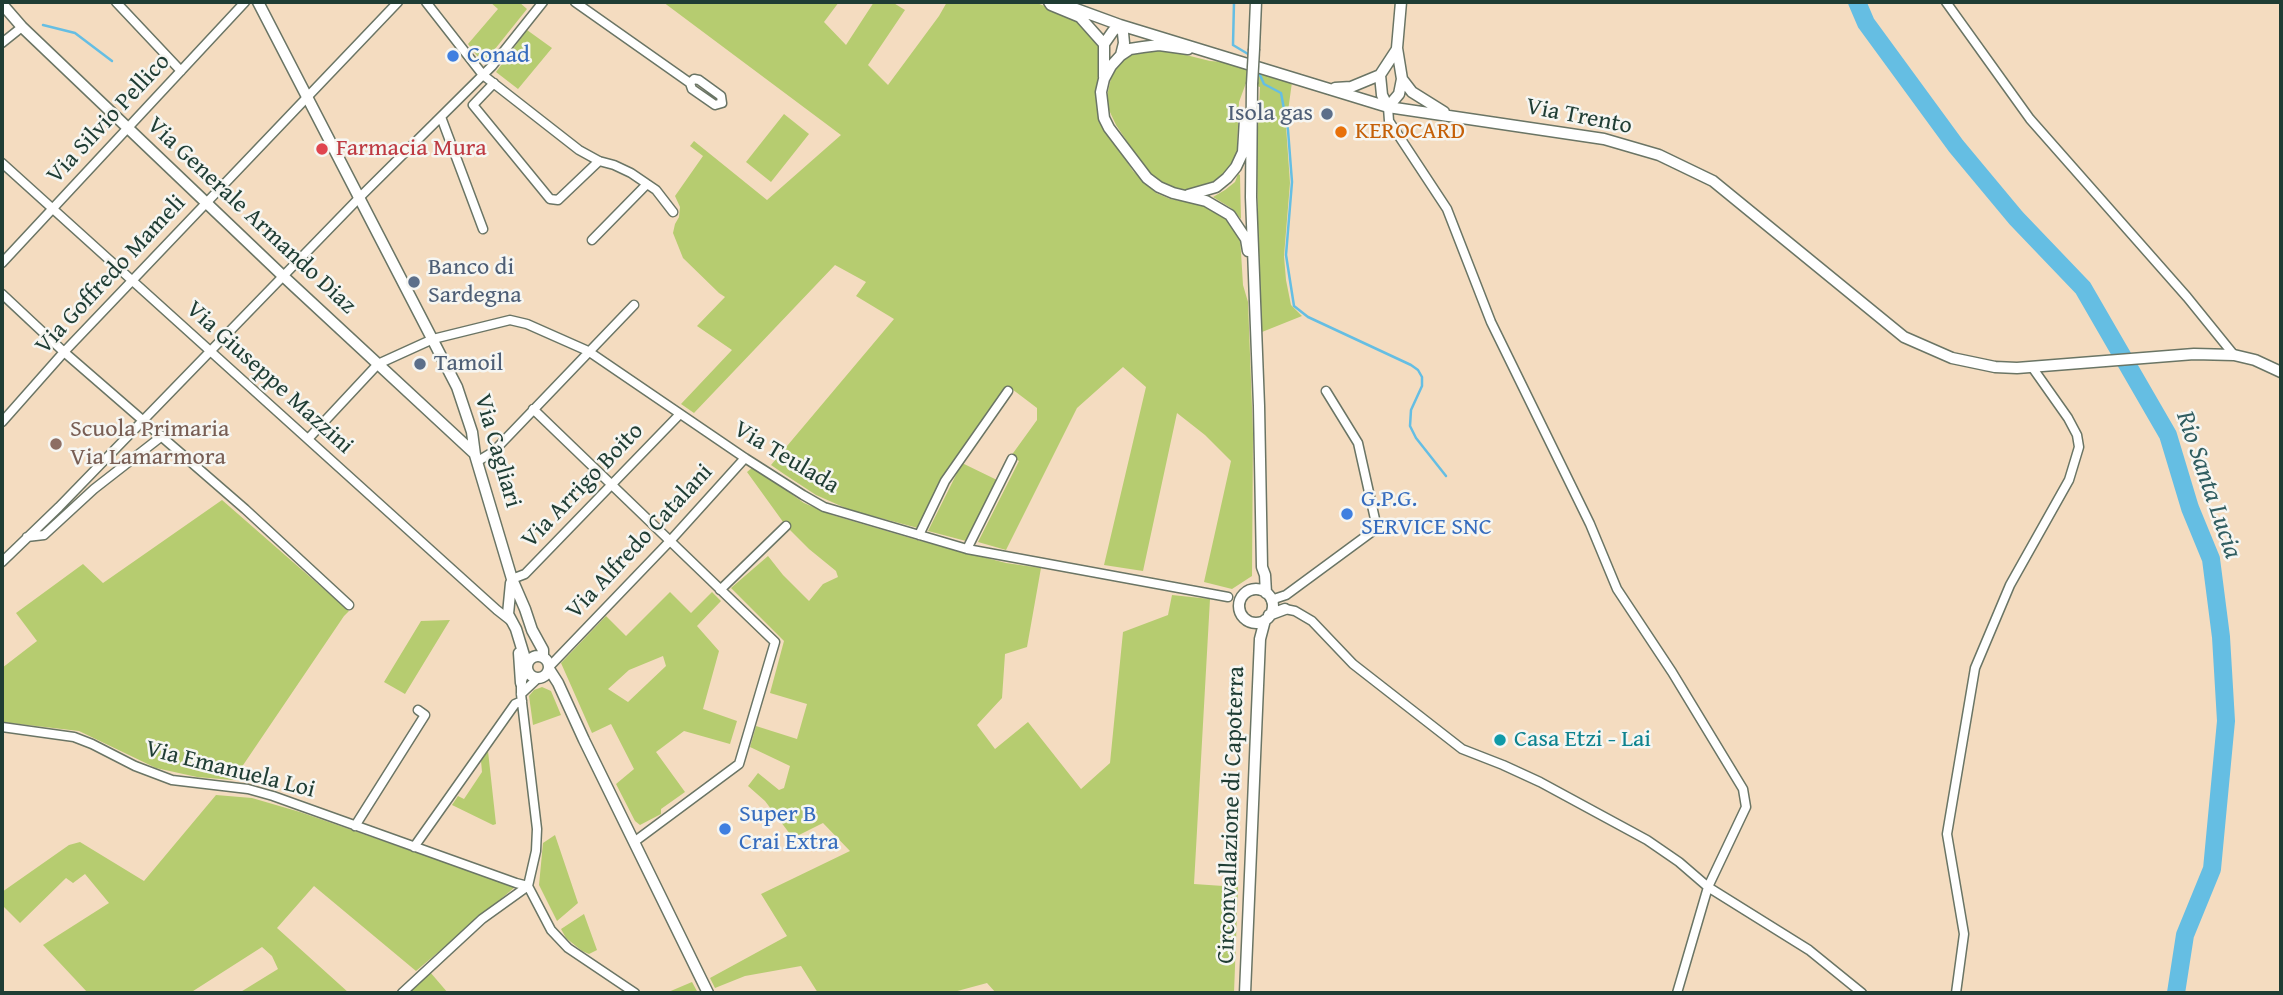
<!DOCTYPE html>
<html>
<head>
<meta charset="utf-8">
<style>
  body { margin:0 }
  #map { position:relative; width:2283px; height:995px; overflow:hidden; background:#f4dcc0; font-family:"Gentium Book Plus",serif }
  canvas { display:block }
  .frame { position:absolute; inset:0; border:4px solid #1f3d34; pointer-events:none }
</style>
</head>
<body>
<div id="map">
<canvas width="2283" height="995"></canvas>
<div class="frame"></div>
</div>
<script>
const c = document.querySelector('canvas').getContext('2d');
c.lineJoin = 'round';
function fill(path, color) { c.fillStyle = color; c.fill(path, 'evenodd'); }
const poly = rows => new Path2D(rows.map(r => 'M' + r).join(''));
function stroke(path, color, width, dash) { c.strokeStyle = color; c.lineWidth = width; c.lineCap = dash ? 'butt' : 'round'; c.setLineDash(dash || []); c.stroke(path); }
function write(font, color, halo, rows, align = 'center') {
  c.font = font + ' "Gentium Book Plus",serif'; c.lineWidth = 5; c.setLineDash([]); c.textBaseline = 'middle'; c.strokeStyle = halo; c.fillStyle = color; for (const [text, x, y, turn = 0] of rows) {
    c.save(); c.translate(x, y); c.rotate((+turn || 0) * Math.PI / 180); c.textAlign = isNaN(turn) ? turn : align; if (halo) c.strokeText(text, 0, 0); c.fillText(text, 0, 0); c.restore();
  }
}
const green = poly([
  [490,2,519,2,527,9,487,59,482,62,468,44,498,9],
  [663,2,839,2,824,22,846,45,874,2,892,2,905,10,868,65,888,85,939,16,947,2,1034,2,1071,16,1089,30,1097,41,1100,55,1096,98,1098,114,1104,127,1133,171,1156,193,1170,199,1203,205,1229,218,1240,236,1243,285,1248,302,1253,434,1252,576,1232,589,1204,582,1231,461,1205,435,1177,413,1143,571,1104,565,1146,387,1123,367,1077,408,1006,550,978,542,1019,461,1011,456,1037,420,1037,408,1008,386,947,471,918,528,850,510,816,495,784,474,771,465,894,319,856,296,866,282,835,265,694,413,681,404,732,350,697,326,725,297,719,293,683,258,673,233,675,224,679,217,680,207,675,196,703,156,690,146,694,141,767,200,841,135],
  [527,30,552,48,518,89,496,72],
  [1145,51,1170,51,1210,61,1224,62,1292,82,1286,126,1290,183,1284,256,1286,280,1291,305,1302,316,1262,332,1258,253,1257,148,1260,87,1246,83,1239,102,1237,150,1234,163,1226,176,1215,184,1203,188,1184,190,1172,187,1154,178,1145,168,1116,125,1109,110,1107,96,1113,69,1123,58,1133,52],
  [784,114,809,134,771,182,746,162],
  [1238,174,1240,175,1241,219,1231,208,1213,197,1225,190,1235,182],
  [962,463,997,480,966,541,928,531],
  [753,467,804,503,832,515,917,540,1006,563,1041,568,1027,647,1005,654,1002,698,977,725,995,749,1028,722,1081,789,1110,763,1123,632,1168,615,1172,595,1210,599,1194,884,1238,887,1234,993,996,993,987,983,950,993,818,993,801,966,745,976,715,988,710,978,787,936,761,894,850,851,823,823,793,838,765,801,748,786,758,773,779,790,784,788,790,766,750,747,756,726,797,739,807,704,770,693,784,641,731,588,768,556,783,575,809,601,823,584,838,577,836,571,809,549,786,526,747,472],
  [222,500,349,611,344,616,233,780,197,777,156,768,79,731,2,722,2,668,37,641,16,613,83,564,103,583],
  [670,592,691,613,712,592,721,601,697,626,719,651,703,709,737,721,730,744,684,731,656,752,685,792,661,809,661,814,640,825,635,821,616,784,634,769,611,724,592,733,561,663,606,616,626,636],
  [663,656,666,666,628,702,608,689,629,670],
  [450,620,405,694,384,682,421,621],
  [542,687,551,691,561,715,533,725,529,696,534,690],
  [488,751,496,824,493,825,452,805,458,796,464,799,482,772,481,761],
  [216,795,252,798,300,812,515,887,416,971,314,886,277,928,349,993,239,993,278,969,272,956,262,947,190,993,88,993,43,945,109,903,85,874,73,883,66,878,20,923,2,905,2,892,69,845,80,842,144,881],
  [555,835,578,903,557,921,539,885,543,843],
  [584,914,597,950,589,954,582,951,566,938,561,929],
  [430,972,448,993,408,993],
  [692,982,698,993,666,993]
]);
const stream = poly([
  [1234,2,1233,45,1248,54],
  [43,25,75,33,112,61],
  [1260,75,1264,84,1281,93,1288,130,1292,182,1286,255,1294,306,1308,317,1411,365,1418,370,1422,377,1422,386,1411,410,1410,426,1416,438,1446,476]
]);
const river = poly([
  [1857,2,1866,23,1956,146,2016,218,2083,288,2168,435,2190,508,2211,559,2221,637,2226,721,2212,869,2185,935,2176,993]
]);
const minor = poly([
  [116,2,181,71],
  [426,2,483,75,579,150,599,161,614,165,631,173,656,190,673,212],
  [575,2,690,83,692,89,715,105,722,103,721,96,699,80,694,79,690,83],
  [1946,2,2030,119,2187,297,2234,355],
  [2,43,22,27],
  [494,83,473,105,550,199,558,200,599,161],
  [1388,107,1389,121,1447,209,1491,322,1590,524,1617,589,1672,672,1743,789,1746,807,1708,887,1677,993],
  [441,117,483,229],
  [2,163,497,610,511,621],
  [592,240,647,184],
  [2,263,245,2],
  [2,294,64,352,245,509,349,605],
  [533,409,775,642,739,764,634,842],
  [2,422,64,352,398,2],
  [308,439,378,364,433,339,510,320,527,324,588,351,745,458,803,495,824,507,967,549,1228,597],
  [478,461,493,452,634,305],
  [919,535,945,481,1008,391],
  [27,537,44,535,94,489,162,436],
  [967,549,1012,459],
  [2,562,59,507,360,197,492,66,543,2],
  [512,579,525,574,680,414],
  [720,590,786,526],
  [1271,600,1286,595,1377,528,1358,443,1326,391],
  [1285,609,1295,611,1312,621,1353,664,1462,749,1503,765,1540,782,1647,840,1679,862,1708,887,1809,950,1862,993],
  [549,667,670,541,745,458],
  [527,668,521,683,521,694,537,829,536,851,528,886],
  [521,694,538,678],
  [2,727,74,737,92,744,135,766,172,780,248,789,273,796,516,883,528,886],
  [355,826,425,715,418,710],
  [414,847,515,704,522,701],
  [528,886,551,930,568,948,635,993],
  [402,993,482,919,528,886],
  [1956,993,1964,934,1947,834,1975,668,2010,585,2069,480,2079,447,2077,435,2068,418,2032,367]
]);
const tertiary = poly([
  [258,2,457,387,472,432,475,455,512,579,525,609,532,630,543,650,543,656],
  [1049,2,1051,5,1080,17,1104,44],
  [1057,2,1120,25,1388,107,1604,139,1659,155,1713,181,1904,337,1952,358,1995,367,2017,368,2194,354,2234,355,2255,360,2281,372],
  [2,4,22,27,283,276,475,454],
  [1120,25,1123,33,1124,43,1121,55],
  [1188,49,1159,45,1143,47,1130,49,1121,55,1111,66,1104,79,1101,92,1104,118,1109,128,1147,178,1159,187,1173,193,1206,201,1230,215,1246,239,1248,251],
  [1254,49,1256,2],
  [1380,75,1382,95,1388,107],
  [1104,77,1104,44,1113,31,1120,25],
  [1402,79,1412,92,1444,112],
  [1252,84,1251,197,1259,406,1262,567,1265,575,1266,593],
  [1335,88,1351,87,1380,75,1397,49],
  [1388,107,1399,94,1402,79,1397,48,1401,2],
  [1188,195,1216,187,1227,178,1236,167,1243,152,1245,119],
  [511,583,508,614,516,629,527,665],
  '1239 606a17 17 0 1 1 34 0a17 17 0 1 1-34 0Z',
  [1269,615,1285,609],
  [519,653,521,683],
  '527 667a11 11 0 1 1 22 0a11 11 0 1 1-22 0Z',
  [549,669,558,683,584,740,708,993],
  [1245,993,1260,639,1265,620]
]);
const tertiaryBridge = poly([
  [1252,84,1254,49]
]);
const markers = [
  [453,56,7,"#3f7fe0"],
  [1327,114,7,"#5c6f8a"],
  [1341,132,7,"#e8710a"],
  [322,149,7,"#e0444e"],
  [414,282,7,"#5c6f8a"],
  [420,364,7,"#5c6f8a"],
  [56,444,7,"#8d6e63"],
  [1347,514,7,"#3f7fe0"],
  [1500,740,7,"#0f9aa8"],
  [725,829,7,"#3f7fe0"]
];
const shopNames = [
  ["Conad",467,56],
  ["G.P.G.",1361,500],
  ["SERVICE SNC",1361,528],
  ["Super B",739,815],
  ["Crai Extra",739,843]
];
const serviceNames = [
  ["Isola gas",1313,114,"right"],
  ["Banco di",428,268],
  ["Sardegna",428,296],
  ["Tamoil",434,364]
];
const streetNames = [
  ["Via Trento",1579,117,11],
  ["Via Silvio Pellico",109,119,-47],
  ["Via Generale Armando Diaz",251,216,43],
  ["Via Goffredo Mameli",111,275,-47],
  ["Via Giuseppe Mazzini",269,378,42],
  ["Via Cagliari",497,451,74],
  ["Via Teulada",786,458,31],
  ["Via Arrigo Boito",583,486,-46],
  ["Via Alfredo Catalani",640,542,-47],
  ["Via Emanuela Loi",230,770,14],
  ["Circonvallazione di Capoterra",1232,815,-88]
];
const foodNames = [
  ["KEROCARD",1355,132]
];
const healthNames = [
  ["Farmacia Mura",336,149]
];
const educationNames = [
  ["Scuola Primaria",70,430],
  ["Via Lamarmora",70,458]
];
const cultureNames = [
  ["Casa Etzi - Lai",1514,740]
];
const waterNames = [
  ["Rio Santa Lucia",2208,485,71]
];
fill(green, '#b6cc70');
stroke(stream, '#65bee3', 2.5);
stroke(river, '#65bee3', 18);
stroke(minor, '#6a7565', 11);
stroke(tertiary, '#6a7565', 13);
stroke(minor, '#fff', 8);
stroke(tertiary, '#fff', 10);
stroke(tertiaryBridge, '#6a7565', 13, []);
stroke(tertiaryBridge, '#fff', 10);
for (const [x, y, r, color] of markers) { const dot = new Path2D(); dot.arc(x, y, r, 0, 2 * Math.PI); c.fillStyle = color; c.fill(dot); stroke(dot, '#f6f6f2', 2.5); }
write('24px', '#366cbe', '#f6f6f2', shopNames, 'left');
write('24px', '#4e5e75', '#f6f6f2', serviceNames, 'left');
write('24px', '#1f3d34', '#f6f6f2', streetNames);
write('24px', '#c56008', '#f6f6f2', foodNames, 'left');
write('24px', '#be3a42', '#f6f6f2', healthNames, 'left');
write('24px', '#785e54', '#f6f6f2', educationNames, 'left');
write('24px', '#0d838f', '#f6f6f2', cultureNames, 'left');
write('italic 26px', '#305d60', '#f6f6f2', waterNames);
</script>
</body>
</html>
